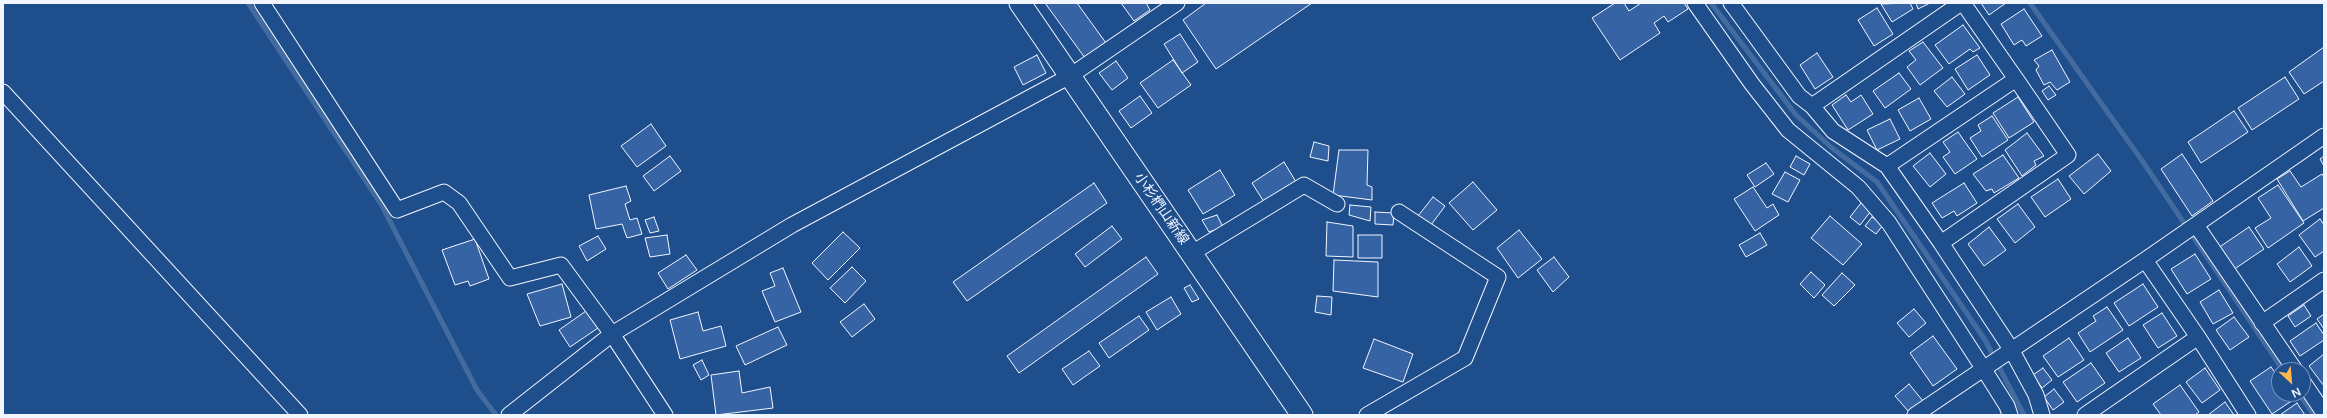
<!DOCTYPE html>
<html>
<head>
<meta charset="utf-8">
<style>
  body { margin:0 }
  #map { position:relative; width:2327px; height:418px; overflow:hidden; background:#1f4e8c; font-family:"Varela Round",sans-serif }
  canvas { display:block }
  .frame { position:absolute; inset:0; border:4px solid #f2f6ff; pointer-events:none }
  .north { position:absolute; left:2271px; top:362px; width:40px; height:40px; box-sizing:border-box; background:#1f4e8c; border:1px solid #7391ba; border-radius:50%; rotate:154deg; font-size:11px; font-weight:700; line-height:16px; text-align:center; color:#f2f6ff }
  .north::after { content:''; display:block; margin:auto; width:14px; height:18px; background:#ffb74d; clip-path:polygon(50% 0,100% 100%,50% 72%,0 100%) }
</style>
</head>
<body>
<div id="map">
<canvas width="2327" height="418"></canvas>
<div class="frame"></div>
<div class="north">N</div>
</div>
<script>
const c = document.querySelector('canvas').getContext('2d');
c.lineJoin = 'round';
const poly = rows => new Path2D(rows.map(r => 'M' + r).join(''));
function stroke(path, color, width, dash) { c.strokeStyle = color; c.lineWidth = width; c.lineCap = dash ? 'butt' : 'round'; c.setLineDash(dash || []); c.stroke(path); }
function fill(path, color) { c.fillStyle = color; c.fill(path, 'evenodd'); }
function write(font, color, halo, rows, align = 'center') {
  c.font = font + ' "Varela Round","Noto Sans JP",sans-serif'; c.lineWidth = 3; c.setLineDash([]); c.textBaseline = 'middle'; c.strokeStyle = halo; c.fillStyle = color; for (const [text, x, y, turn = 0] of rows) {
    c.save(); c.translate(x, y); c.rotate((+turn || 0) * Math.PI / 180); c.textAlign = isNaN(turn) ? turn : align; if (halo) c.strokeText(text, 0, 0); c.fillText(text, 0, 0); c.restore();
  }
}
const stream = poly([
  [248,3,381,204,477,390,496,415],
  [1711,3,1796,115,1832,148,1877,182,1985,340,2024,415],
  [2030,3,2143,162,2283,370],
  [2299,394,2314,415]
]);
const building = poly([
  [1045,3,1077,3,1106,43,1085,58,1045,3],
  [1121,3,1146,3,1150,10,1134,21,1121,3],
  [1206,3,1312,3,1216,69,1183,20,1206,3],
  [1615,3,1624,3,1629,11,1641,3,1684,3,1688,9,1668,22,1664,16,1654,23,1660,33,1620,60,1592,18,1615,3],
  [1910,3,1913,9,1892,22,1881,4,1910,3],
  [1916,3,1930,3,1918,9,1916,3],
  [1981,3,2006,3,1989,15,1981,3],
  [1877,8,1893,34,1874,46,1858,20,1877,8],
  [2024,9,2042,36,2026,46,2022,40,2014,45,2001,24,2024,9],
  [1963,25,1980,48,1973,52,1970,49,1949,64,1935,45,1963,25],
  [1180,34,1198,62,1182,73,1164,44,1180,34],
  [1923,42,1943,68,1920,85,1907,67,1916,60,1909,51,1923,42],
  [2324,47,2324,81,2304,94,2289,72,2324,47],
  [2052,50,2070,82,2057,90,2050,82,2044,85,2036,70,2039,66,2034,60,2052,50],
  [1817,53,1833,77,1815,89,1800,65,1817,53],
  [1037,55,1046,73,1023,85,1014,67,1037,55],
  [1977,55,1990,75,1968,90,1955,69,1977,55],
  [1173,60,1191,85,1158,108,1140,83,1173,60],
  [1116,61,1128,78,1112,90,1099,73,1116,61],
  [1899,73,1911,89,1885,108,1873,91,1899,73],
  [1952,77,1965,94,1947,107,1934,91,1952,77],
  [2285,77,2299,99,2252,130,2238,108,2285,77],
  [2049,86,2056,95,2048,100,2042,91,2049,86],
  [1846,95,1851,102,1861,95,1873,114,1848,130,1832,105,1846,95],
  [1140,96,1152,113,1131,128,1119,111,1140,96],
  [2018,97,2034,122,2009,138,1993,113,2018,97],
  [1919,98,1931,119,1910,131,1898,110,1919,98],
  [2234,111,2248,132,2201,163,2188,142,2234,111],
  [1992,116,2008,140,1982,157,1970,138,1981,131,1978,125,1992,116],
  [1890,119,1900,139,1877,150,1867,130,1890,119],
  [651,124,666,146,637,167,621,146,651,124],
  [1958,132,1977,159,1955,174,1943,157,1950,152,1943,142,1958,132],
  [2027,133,2044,156,2034,161,2036,165,2022,176,2005,150,2027,133],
  [1314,142,1329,146,1328,161,1310,157,1314,142],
  [1339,150,1368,150,1367,185,1372,187,1372,200,1333,195,1339,150],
  [1930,153,1946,174,1930,187,1913,166,1930,153],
  [2098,154,2111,171,2084,194,2069,176,2098,154],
  [2182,154,2213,201,2192,216,2161,169,2182,154],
  [2003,155,2019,178,1994,193,1992,189,1986,191,1973,174,2003,155],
  [670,156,681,171,654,191,643,176,670,156],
  [1796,156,1810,164,1804,175,1790,167,1796,156],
  [2324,156,2324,166,2320,159,2324,156],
  [1284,162,1296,182,1264,202,1252,183,1284,162],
  [1766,163,1774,174,1755,187,1747,175,1766,163],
  [1220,170,1235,195,1203,214,1188,190,1220,170],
  [2290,171,2301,187,2322,174,2324,177,2324,208,2303,221,2277,179,2290,171],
  [1785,172,1800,180,1788,202,1772,194,1785,172],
  [2058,179,2071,199,2045,217,2031,197,2058,179],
  [1473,182,1497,210,1473,230,1449,203,1473,182],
  [1094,183,1107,203,967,301,953,282,1094,183],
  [1964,183,1977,203,1957,216,1954,211,1942,218,1932,203,1964,183],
  [2278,185,2304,223,2268,248,2255,228,2271,218,2258,198,2278,185],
  [626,186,631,201,625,204,630,220,637,218,642,234,627,238,622,224,596,229,589,195,626,186],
  [1753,187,1767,208,1773,204,1779,215,1755,231,1734,199,1753,187],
  [1433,197,1445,206,1431,225,1418,216,1433,197],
  [1861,203,1871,211,1860,225,1850,217,1861,203],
  [2018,204,2035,227,2015,243,1997,219,2018,204],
  [1350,205,1371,207,1370,221,1349,215,1350,205],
  [1375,212,1394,213,1393,225,1375,224,1375,212],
  [1217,215,1223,227,1209,232,1202,220,1217,215],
  [1830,216,1862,244,1843,265,1811,238,1830,216],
  [654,217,659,231,650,233,645,220,654,217],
  [1872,217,1883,225,1876,234,1865,226,1872,217],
  [2320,219,2324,225,2324,251,2315,257,2299,235,2320,219],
  [1327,222,1353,226,1353,257,1326,256,1327,222],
  [1112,226,1122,239,1085,267,1075,254,1112,226],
  [1989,227,2006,250,1984,266,1968,244,1989,227],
  [2249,227,2264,249,2233,270,2218,248,2249,227],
  [1519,230,1542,259,1518,278,1497,248,1519,230],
  [843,232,860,248,828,280,812,263,843,232],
  [1760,233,1767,245,1746,257,1739,245,1760,233],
  [667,235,670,254,650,257,645,238,667,235],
  [1358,235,1382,235,1382,258,1358,258,1358,235],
  [598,236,606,249,587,261,579,246,598,236],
  [475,239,489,279,470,286,468,281,455,285,442,250,475,239],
  [2299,247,2312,266,2290,282,2277,264,2299,247],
  [2195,254,2211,279,2187,294,2171,269,2195,254],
  [686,255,697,270,668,289,658,273,686,255],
  [1146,257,1158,274,1019,373,1007,356,1146,257],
  [1554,257,1569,277,1553,292,1537,270,1554,257],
  [1334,260,1378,262,1378,297,1333,291,1334,260],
  [852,267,866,281,845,303,830,288,852,267],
  [783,268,801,312,775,322,762,291,775,286,770,273,783,268],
  [1811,272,1825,285,1814,298,1800,284,1811,272],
  [1842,273,1855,285,1834,306,1822,295,1842,273],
  [562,284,571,317,540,326,527,294,562,284],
  [2143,284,2158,307,2129,326,2114,303,2143,284],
  [1190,285,1199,299,1192,302,1184,288,1190,285],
  [2219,290,2233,313,2213,324,2200,302,2219,290],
  [1317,296,1332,297,1331,315,1315,312,1317,296],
  [1171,297,1181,314,1157,330,1146,312,1171,297],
  [864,304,875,319,852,337,840,322,864,304],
  [2304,305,2311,316,2295,327,2288,316,2304,305],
  [2107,307,2123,330,2090,352,2078,333,2096,321,2093,316,2107,307],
  [1914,309,1926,323,1909,337,1897,323,1914,309],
  [586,311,598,328,570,347,559,330,586,311],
  [698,312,703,331,721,326,726,346,680,359,670,320,698,312],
  [2162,313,2177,336,2158,348,2143,325,2162,313],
  [2324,314,2324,329,2317,319,2324,314],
  [1139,316,1149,330,1109,358,1099,343,1139,316],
  [2234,317,2249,337,2230,350,2216,330,2234,317],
  [2316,323,2324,335,2324,340,2300,356,2290,341,2316,323],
  [778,327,787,345,745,365,736,346,778,327],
  [1933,336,1957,369,1933,386,1910,353,1933,336],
  [2069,338,2084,360,2058,377,2043,356,2069,338],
  [2128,338,2141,358,2119,372,2106,353,2128,338],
  [1374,339,1413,354,1403,382,1363,368,1374,339],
  [1089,351,1100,366,1073,385,1062,369,1089,351],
  [2324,354,2324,386,2309,366,2324,354],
  [702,360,709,375,701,380,693,365,702,360],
  [2091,363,2105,383,2077,402,2063,382,2091,363],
  [2271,367,2279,378,2279,394,2289,394,2293,400,2272,414,2250,381,2271,367],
  [2043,368,2052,380,2042,388,2033,375,2043,368],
  [2205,368,2220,390,2202,403,2186,382,2205,368],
  [739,371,742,393,770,387,773,408,716,415,711,375,739,371],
  [1909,384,1923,401,1909,412,1895,396,1909,384],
  [2180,385,2199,412,2195,415,2161,415,2153,404,2180,385],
  [2054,389,2064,402,2053,410,2044,397,2054,389],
  [2225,402,2234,415,2208,415,2225,402],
  [2297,403,2305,415,2280,415,2297,403]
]);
const street = poly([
  [262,3,397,210,444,192,459,203,510,278,561,265,612,334,665,415],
  [1695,3,1752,84,1788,130,1858,187,1889,223,1983,368,2007,406,2010,415],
  [1731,3,1799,96,1812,106],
  [1963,3,2016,79,1887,166,1941,243,2011,349,2036,395,2042,415],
  [3,92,300,415],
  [1887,166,1833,131,1812,106,1961,3],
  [2196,225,2295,370],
  [1941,243,2068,155,2016,79],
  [1192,253,1304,185,1337,204],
  [2145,260,2198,337,2248,415],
  [2262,323,2324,280],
  [2303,382,2324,413],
  [509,415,612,334,792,225,1070,76,1177,3],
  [1367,415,1465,358,1498,277,1399,212],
  [1915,415,2145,260,2324,136],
  [2085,415,2198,337]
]);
const secondary = poly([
  [1020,3,1302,415]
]);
const streetNames = [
  ["小杉椚山新線",1161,209,55]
];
stroke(stream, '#446ba0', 5);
fill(building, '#3563a3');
stroke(building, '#f2f6ff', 1);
stroke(street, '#f2f6ff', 17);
stroke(secondary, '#f2f6ff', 23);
stroke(street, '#1f4e8c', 15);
stroke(secondary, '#1f4e8c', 21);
write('14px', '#f2f6ff', '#1f4e8c', streetNames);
</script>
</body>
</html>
